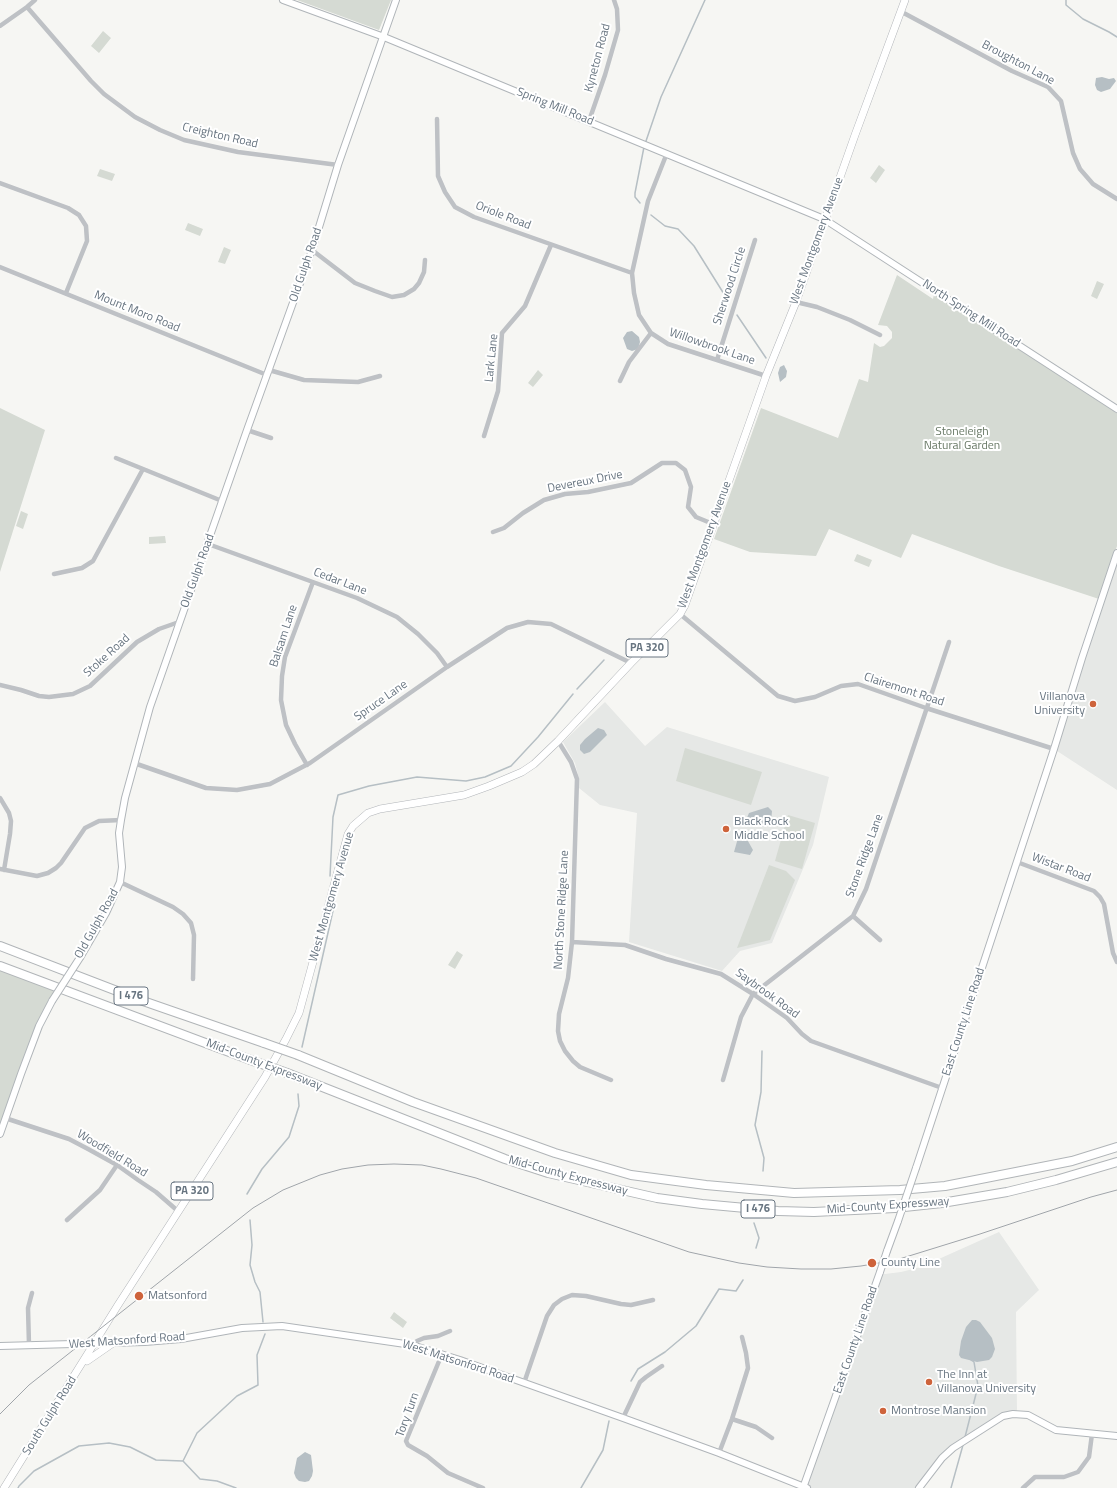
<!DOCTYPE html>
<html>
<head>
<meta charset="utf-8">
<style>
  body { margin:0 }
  canvas { display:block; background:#f6f6f3 }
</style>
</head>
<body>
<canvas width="1117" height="1488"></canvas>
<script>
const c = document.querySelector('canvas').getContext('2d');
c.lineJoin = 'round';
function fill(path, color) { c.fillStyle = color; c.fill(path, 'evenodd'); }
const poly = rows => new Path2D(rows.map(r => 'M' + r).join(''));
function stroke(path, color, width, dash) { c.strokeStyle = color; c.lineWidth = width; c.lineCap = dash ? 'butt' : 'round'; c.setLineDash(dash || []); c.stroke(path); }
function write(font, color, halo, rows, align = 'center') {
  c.font = font + ' "Titillium Web",sans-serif'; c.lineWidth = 4; c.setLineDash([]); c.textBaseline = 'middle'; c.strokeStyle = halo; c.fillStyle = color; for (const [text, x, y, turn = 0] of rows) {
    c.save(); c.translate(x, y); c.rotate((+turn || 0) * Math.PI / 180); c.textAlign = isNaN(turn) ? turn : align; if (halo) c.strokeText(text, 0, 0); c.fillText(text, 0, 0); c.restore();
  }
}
const built = poly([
  [1117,553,1117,790,1054,749],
  [605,702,645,746,667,727,829,777,813,845,772,943,740,951,722,971,629,942,637,813,600,805,579,788,579,779,575,763,563,742],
  [999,1232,1039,1290,1016,1312,1017,1415,1003,1416,953,1448,919,1488,807,1488,804,1487,880,1272,885,1274,901,1272,921,1267]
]);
const green = poly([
  [297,0,391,0,379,30],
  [103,31,111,38,99,53,91,46],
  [879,165,885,170,876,183,870,178],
  [100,169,115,174,112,181,97,176],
  [188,223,203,229,200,236,185,230],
  [224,247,231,250,225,264,218,262],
  [897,275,933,299,934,294,1117,413,1117,546,1099,599,999,566,912,534,901,558,829,529,816,556,750,552,714,539,761,408,838,438,859,379,868,382,874,343,880,347,884,346,892,338,892,332,887,326,878,325],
  [1097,281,1104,284,1097,299,1091,296],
  [538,370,543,375,533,387,528,383],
  [0,408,45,430,0,572],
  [21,511,28,514,23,529,16,526],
  [165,536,166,543,149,544,149,537],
  [857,554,872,560,869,567,854,561],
  [685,748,762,772,751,805,676,781],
  [788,815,815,823,802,869,775,861],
  [769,865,786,871,795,880,770,940,737,948],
  [457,951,463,955,455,969,448,965],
  [0,966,56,986,52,1001,0,1134],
  [394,1312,407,1322,403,1328,390,1318]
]);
const water = poly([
  [1102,77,1109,79,1114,78,1116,81,1110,89,1101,92,1097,90,1095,85,1096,78],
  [632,331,639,337,640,342,638,349,632,351,627,349,623,338,627,332],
  [784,365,787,371,786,377,780,382,778,373,780,367],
  [598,728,604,730,607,735,590,752,584,754,580,750,580,745,585,739],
  [768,807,772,811,771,822,765,827,746,820,749,813],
  [740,831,744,834,753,850,750,855,734,852],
  [972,1320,976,1320,980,1322,992,1338,995,1349,992,1357,989,1360,977,1362,961,1358,959,1355,961,1341,966,1327],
  [305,1452,311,1455,313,1471,312,1476,309,1481,305,1482,299,1481,296,1478,294,1473,297,1458]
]);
const stream = poly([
  [1066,0,1066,5,1083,19,1109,32,1117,37],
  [645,144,661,97,705,0],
  [640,203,635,197,635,193,644,147],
  [651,215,665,226,678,229,694,246,729,302],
  [737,315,766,358],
  [577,689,604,660],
  [330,876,333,817,338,795,369,786,417,777,466,781,485,777,511,766,538,737,573,694],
  [302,1047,335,902],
  [762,1051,761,1092,755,1125,764,1158,763,1171],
  [247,1194,262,1169,289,1137,299,1106,298,1094],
  [250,1220,252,1245,250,1265,255,1282,260,1292,263,1322],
  [754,1223,759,1238,756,1248],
  [631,1381,638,1369,665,1352,696,1326,719,1289,736,1291,743,1280],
  [965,1437,978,1386,974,1362,971,1360],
  [183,1461,197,1433,237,1396,258,1385,257,1355,265,1334],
  [18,1488,19,1486,34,1471,79,1446,109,1443,130,1447,156,1460,183,1461,200,1479,217,1481,236,1488],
  [581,1488,603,1450,609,1421],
  [951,1488,963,1445]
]);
const street = poly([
  [27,7,91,81,104,94,135,117,160,130,184,140,238,152,338,165],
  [900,11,1012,71,1048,87,1061,101,1073,153,1080,169,1093,184,1117,199],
  [0,26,27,7,35,0],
  [437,119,438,176,445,192,455,207,474,217,632,273],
  [589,121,605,75,618,30,617,9,614,0],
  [667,153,648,201,632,273,634,293,639,315,651,333,668,344,766,376],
  [0,183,68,208,79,215,86,226,87,241,66,293],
  [312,250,355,283,375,291,392,297,404,295,414,289,419,283,424,272,425,260],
  [0,267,267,375],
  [796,302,817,307,850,320,880,335],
  [717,360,755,240],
  [269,370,304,380,358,382,380,376],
  [620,381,629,362,651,333],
  [247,430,271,438],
  [484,436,498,391,502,333,525,306,551,245],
  [116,458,222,501],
  [493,532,504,528,523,513,544,500,565,494,588,492,631,483,662,463,676,463,685,470,691,487,688,507,696,517,713,524],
  [208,544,357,598,397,617,418,634,437,653,447,667],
  [54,574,82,568,93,561,143,469],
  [680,614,778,696,795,701,815,697,841,686,858,684,926,708,1054,749],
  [0,685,21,690,39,696,49,697,73,694,90,686,137,642,159,629,179,622],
  [558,741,571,762,577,779,572,942,568,978,559,1014,558,1031,560,1041,565,1051,573,1061,580,1067,611,1080],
  [134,763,206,788,237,790,270,784,310,763,447,667,507,628,528,622,551,624,631,663],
  [307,765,295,744,286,725,281,700,282,676,285,657,313,582],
  [0,798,9,813,11,821,10,834,4,870],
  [1017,862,1094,891,1100,897,1104,904,1113,953,1117,962],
  [0,869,37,876,48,873,56,868,61,863,85,828,99,821,121,820],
  [120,882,173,907,183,914,191,923,194,935,193,979],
  [853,916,880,940],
  [572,942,625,945,666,959,721,974,753,994,787,1018,802,1034,811,1041,942,1088],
  [723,1080,741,1017,753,994,853,916,866,889,949,642],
  [5,1118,69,1139,88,1149,117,1165,138,1180,156,1192,179,1212],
  [67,1220,100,1190,117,1165],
  [29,1345,28,1308,32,1293],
  [412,1345,417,1341,424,1338,438,1336,450,1331],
  [442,1354,406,1441,408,1445,427,1456,448,1473,483,1488],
  [524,1383,547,1316,554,1305,562,1299,572,1295,586,1296,621,1304,631,1305,653,1300],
  [623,1418,640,1382,646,1377,662,1366],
  [732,1419,756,1427,772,1438],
  [719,1453,732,1419,748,1368,746,1353,742,1337],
  [1023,1488,1035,1477,1064,1477,1078,1472,1089,1457,1092,1434]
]);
const secondary = poly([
  [283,0,384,37,824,219,1117,409],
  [81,956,106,913,120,882,122,867,119,833,121,820,125,798,150,707,247,430,312,250,338,165,396,0],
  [0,1134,21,1074,39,1026,52,1001],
  [916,1168,1054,749,1082,658,1117,553],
  [887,1251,898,1221],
  [0,1346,145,1342,181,1339,242,1328,282,1326,412,1345,460,1360,623,1418,719,1453,807,1488],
  [803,1488,880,1272],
  [919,1488,942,1458,953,1448,1003,1416,1013,1414,1028,1415,1056,1430,1117,1436]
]);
const primary = poly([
  [87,1361,113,1343],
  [4,1488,118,1305,265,1077,286,1039,299,1013,348,834,353,826,368,813,380,809,464,795,489,786,522,772,534,764,558,741,631,663,680,614,685,605,766,376,796,302,855,135,905,0]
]);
const highway = poly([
  [0,946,143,1001,264,1043],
  [0,966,256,1062],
  [298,1055,413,1102,555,1153,631,1175,706,1185,794,1193,900,1190,945,1186,1072,1161,1117,1147],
  [287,1073,505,1159,548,1173,657,1198,702,1204,778,1211,814,1212,895,1208,942,1203,1007,1192,1056,1180,1117,1162]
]);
const tram = poly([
  [0,1414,29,1385,253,1208,283,1190,320,1175,342,1169,368,1165,394,1164,422,1165,441,1169,476,1178,689,1252,739,1263,767,1267,801,1269,831,1269,861,1266,896,1260,980,1234,1091,1197,1117,1190]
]);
const secondaryBridge = poly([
  [52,1001,81,956],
  [898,1221,916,1168],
  [880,1272,887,1251]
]);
const highwayBridge = poly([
  [264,1043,298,1055],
  [256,1062,287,1073]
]);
const markers = [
  [1093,704,4,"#ce633b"],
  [726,829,4,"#ce633b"],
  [872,1263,5,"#ce633b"],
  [139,1296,5,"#ce633b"],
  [929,1382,4,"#ce633b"],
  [883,1411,4,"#ce633b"]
];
const shields = [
  [647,648,42],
  [131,996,34],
  [192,1191,42],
  [758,1209,34]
];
const shieldNames = [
  ["PA 320",647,648],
  ["I 476",131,996],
  ["PA 320",192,1191],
  ["I 476",758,1209]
];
const streetNames = [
  ["Kyneton Road",598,58,-75],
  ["Broughton Lane",1018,63,28],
  ["Spring Mill Road",555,107,22],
  ["Creighton Road",220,136,13],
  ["Oriole Road",503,216,21],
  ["West Montgomery Avenue",817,241,-70],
  ["Old Gulph Road",306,265,-71],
  ["Sherwood Circle",730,286,-72],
  ["Mount Moro Road",137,312,22],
  ["North Spring Mill Road",971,314,33],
  ["Willowbrook Lane",712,347,19],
  ["Lark Lane",492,358,-84],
  ["Devereux Drive",585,482,-11],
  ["West Montgomery Avenue",705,545,-70],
  ["Old Gulph Road",198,571,-70],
  ["Cedar Lane",340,582,21],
  ["Balsam Lane",284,636,-72],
  ["Stoke Road",107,656,-42],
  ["Clairemont Road",904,690,18],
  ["Spruce Lane",381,701,-35],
  ["Stone Ridge Lane",865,856,-70],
  ["Wistar Road",1061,868,21],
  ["West Montgomery Avenue",332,897,-74],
  ["North Stone Ridge Lane",562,910,-87],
  ["Old Gulph Road",97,924,-61],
  ["Saybrook Road",767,994,36],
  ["East County Line Road",964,1022,-72],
  ["Mid-County Expressway",264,1065,21],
  ["Woodfield Road",112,1154,31],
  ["Mid-County Expressway",568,1176,15],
  ["Mid-County Expressway",888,1206,-4],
  ["East County Line Road",856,1340,-71],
  ["West Matsonford Road",127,1341,-4],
  ["West Matsonford Road",458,1362,18],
  ["Tory Turn",408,1415,-70],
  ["South Gulph Road",50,1416,-58]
];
const parkNames = [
  ["Stoneleigh",962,432],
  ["Natural Garden",962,446]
];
const poiNames = [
  ["Villanova",1085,697,"right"],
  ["University",1085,711,"right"],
  ["Black Rock",734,822],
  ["Middle School",734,836],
  ["County Line",881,1263],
  ["Matsonford",148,1296],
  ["The Inn at",937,1375],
  ["Villanova University",937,1389],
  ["Montrose Mansion",891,1411]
];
fill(built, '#e6e8e6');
fill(green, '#d5dad3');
fill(water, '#b6bfc4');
stroke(stream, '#b6bfc4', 1.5);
stroke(secondary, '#b0b5b9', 8);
stroke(primary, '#b2b5b9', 8);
stroke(highway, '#b1b5b8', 10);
stroke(street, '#bec1c5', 4.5);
stroke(secondary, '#fff', 6);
stroke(primary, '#fff', 7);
stroke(highway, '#fff', 8);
stroke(tram, '#a0a5aa', 1);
stroke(secondaryBridge, '#b0b5b9', 8, []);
stroke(highwayBridge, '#b1b5b8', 10, []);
stroke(secondaryBridge, '#fff', 6);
stroke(highwayBridge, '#fff', 8);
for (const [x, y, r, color] of markers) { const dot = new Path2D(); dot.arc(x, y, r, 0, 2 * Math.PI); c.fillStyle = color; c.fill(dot); stroke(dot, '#fff', 1.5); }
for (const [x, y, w] of shields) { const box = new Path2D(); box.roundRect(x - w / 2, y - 9, w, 18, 3); c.fillStyle = '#fff'; c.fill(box); stroke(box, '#687581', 1); }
write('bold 11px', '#687581', null, shieldNames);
write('12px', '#687581', '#fff', streetNames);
write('12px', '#697966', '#fff', parkNames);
write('12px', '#687581', '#fff', poiNames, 'left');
</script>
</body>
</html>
